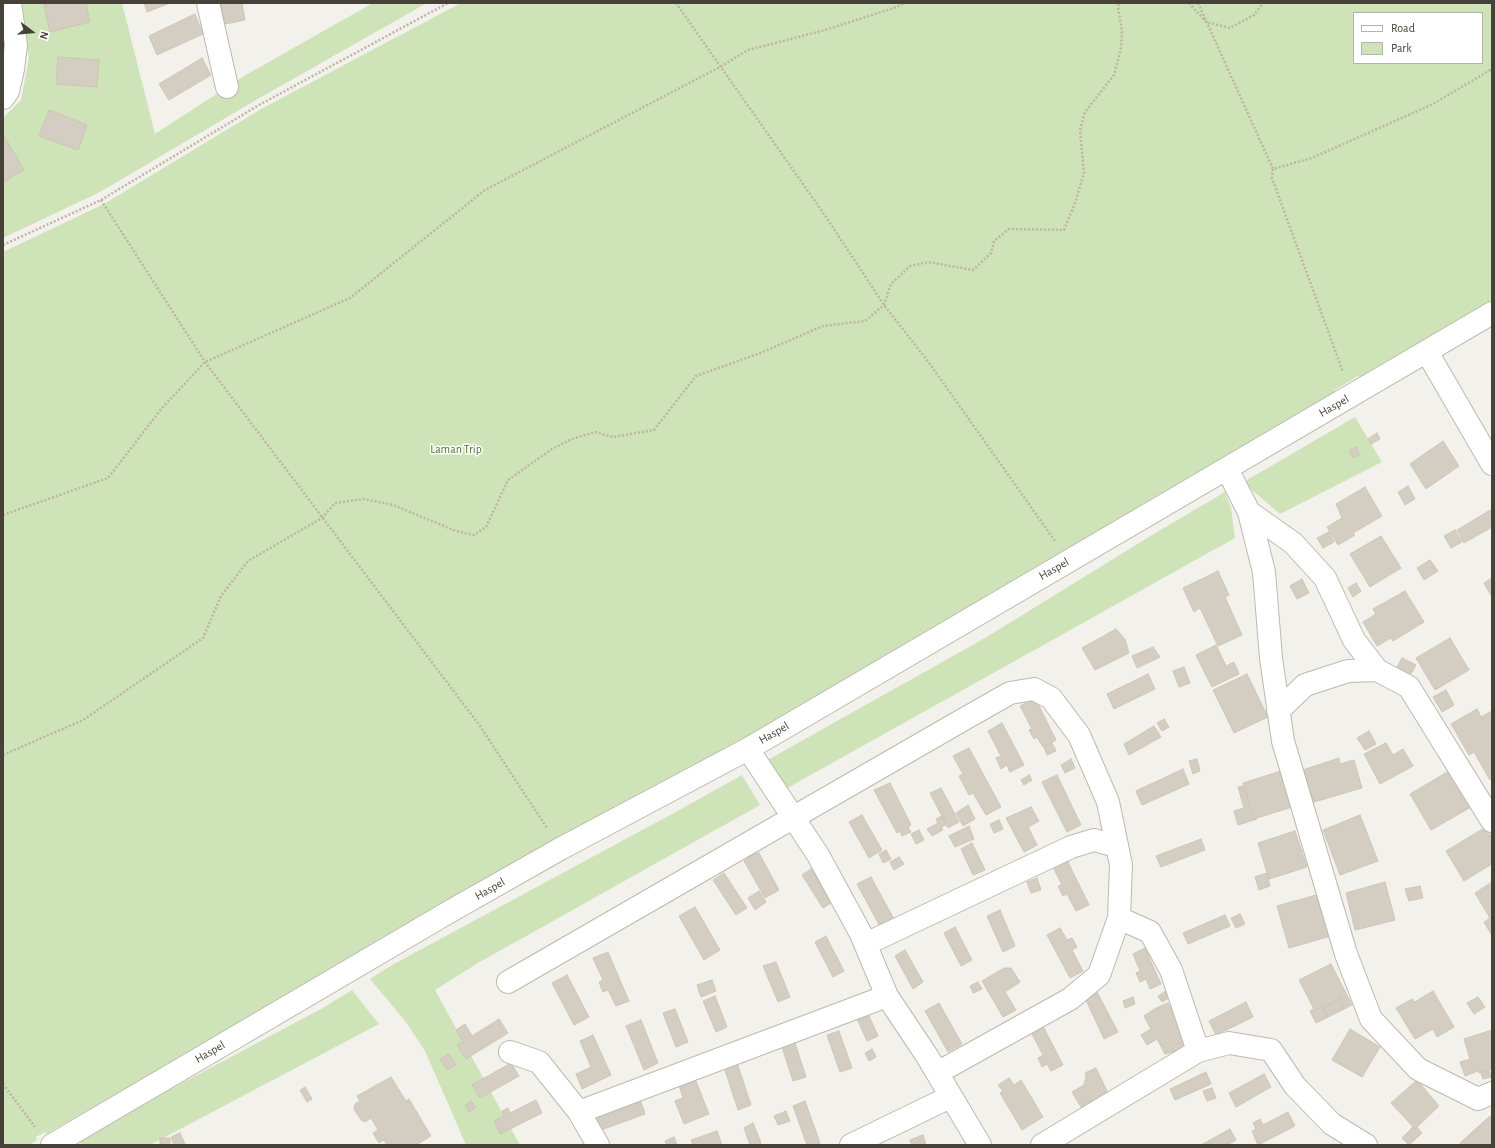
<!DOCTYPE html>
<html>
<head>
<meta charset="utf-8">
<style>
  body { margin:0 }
  #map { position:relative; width:1495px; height:1148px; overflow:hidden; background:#f3f1eb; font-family:"Alegreya Sans",sans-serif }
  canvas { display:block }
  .frame { position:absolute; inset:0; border:4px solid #474239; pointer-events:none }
  .legend { position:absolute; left:1353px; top:12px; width:130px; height:52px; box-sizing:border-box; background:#fff; border:1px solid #b5b3b0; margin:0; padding:5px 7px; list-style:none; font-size:12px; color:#474239 }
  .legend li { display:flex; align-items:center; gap:8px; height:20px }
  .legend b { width:20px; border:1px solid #b5b3b0 }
  .north { position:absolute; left:12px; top:12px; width:40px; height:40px; -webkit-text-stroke:3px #fff; paint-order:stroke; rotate:106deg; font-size:11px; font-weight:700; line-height:16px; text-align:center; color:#474239 }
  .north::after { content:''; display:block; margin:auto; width:14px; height:18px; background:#474239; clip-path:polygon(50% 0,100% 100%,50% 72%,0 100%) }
</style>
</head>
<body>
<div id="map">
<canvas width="1495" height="1148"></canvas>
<div class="frame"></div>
<ul class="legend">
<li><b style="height:5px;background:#fff"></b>Road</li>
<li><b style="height:11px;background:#cfe3b8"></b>Park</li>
</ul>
<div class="north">N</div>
</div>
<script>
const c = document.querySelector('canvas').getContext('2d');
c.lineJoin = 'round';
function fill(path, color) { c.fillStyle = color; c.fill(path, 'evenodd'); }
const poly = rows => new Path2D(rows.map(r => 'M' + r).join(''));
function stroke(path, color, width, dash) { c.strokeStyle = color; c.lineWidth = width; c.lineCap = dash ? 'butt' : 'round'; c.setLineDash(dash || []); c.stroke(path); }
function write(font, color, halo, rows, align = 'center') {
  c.font = font + ' "Alegreya Sans",sans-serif'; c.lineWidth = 3; c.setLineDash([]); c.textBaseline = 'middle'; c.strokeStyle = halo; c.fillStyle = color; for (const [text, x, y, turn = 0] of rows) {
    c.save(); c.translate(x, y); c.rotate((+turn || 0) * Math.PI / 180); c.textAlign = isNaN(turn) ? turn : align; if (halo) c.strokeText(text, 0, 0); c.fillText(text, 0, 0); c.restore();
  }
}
const green = poly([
  [19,3,122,3,155,134,244,76,373,3,427,3,256,100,100,192,3,238,3,118,21,100,29,58],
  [461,3,1492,3,1492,305,1361,381,1358,376,1335,390,1337,395,924,638,668,780,46,1134,45,1132,36,1137,37,1140,29,1145,3,1145,3,252,104,204,261,109],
  [1354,13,1482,13,1482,63,1354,63],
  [1355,417,1382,462,1280,514,1252,490,1247,484,1247,480],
  [1225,492,1231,508,1235,538,782,791,764,762,985,638,1157,532],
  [742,775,760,805,478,963,435,990,520,1145,466,1145,425,1051,406,1022,370,979,392,965,672,814],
  [352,990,379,1024,150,1145,82,1145,80,1142,167,1091,321,1009]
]);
const building = poly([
  [53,3,86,3,90,22,50,32,44,5,53,3],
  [144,3,170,3,147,12,144,3],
  [221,3,242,3,245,20,225,24,221,3],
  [195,14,203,34,157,55,149,36,195,14],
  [58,57,99,60,97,87,56,84,58,57],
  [202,58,211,75,169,100,159,84,202,58],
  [49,110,87,125,78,150,39,136,49,110],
  [3,134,24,170,3,182,3,134],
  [1377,433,1380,439,1371,444,1368,439,1377,433],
  [1443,441,1459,466,1426,489,1410,464,1443,441],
  [1356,447,1360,455,1353,458,1349,450,1356,447],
  [1408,486,1415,499,1405,505,1398,492,1408,486],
  [1365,487,1382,516,1353,533,1355,535,1338,545,1327,527,1342,518,1336,504,1365,487],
  [1492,509,1492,527,1464,543,1457,530,1492,509],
  [1455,530,1462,542,1451,548,1444,536,1455,530],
  [1329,532,1334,542,1323,548,1317,538,1329,532],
  [1381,536,1401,568,1370,587,1350,554,1381,536],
  [1430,560,1438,571,1424,580,1417,568,1430,560],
  [1218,571,1229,595,1225,597,1242,635,1218,646,1200,608,1194,612,1183,588,1218,571],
  [1492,578,1492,597,1484,583,1492,578],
  [1302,579,1309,593,1297,599,1290,586,1302,579],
  [1356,583,1361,591,1353,597,1348,588,1356,583],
  [1405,591,1424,622,1393,641,1391,638,1377,646,1363,622,1376,614,1373,609,1405,591],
  [1116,629,1125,639,1129,653,1095,670,1082,648,1116,629],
  [1450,638,1469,670,1435,690,1416,658,1450,638],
  [1216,645,1226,666,1234,662,1239,674,1212,687,1196,655,1216,645],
  [1153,647,1160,657,1137,668,1132,656,1153,647],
  [1402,658,1416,665,1411,674,1397,667,1402,658],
  [1184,667,1190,683,1179,687,1173,671,1184,667],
  [1148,674,1155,689,1114,709,1107,694,1148,674],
  [1247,674,1268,717,1234,733,1213,690,1247,674],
  [1446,690,1454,705,1442,712,1433,697,1446,690],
  [1035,698,1056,740,1043,747,1037,737,1034,739,1029,730,1032,729,1020,706,1035,698],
  [1477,709,1481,717,1492,711,1492,778,1490,780,1474,752,1469,755,1451,724,1477,709],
  [1164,719,1169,727,1162,731,1157,723,1164,719],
  [1002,723,1024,765,1010,772,1007,765,1001,769,996,758,1001,756,988,731,1002,723],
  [1154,726,1161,737,1129,755,1124,744,1154,726],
  [1369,731,1376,744,1365,750,1357,738,1369,731],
  [1052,743,1056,751,1047,755,1044,747,1052,743],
  [1386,743,1393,755,1403,749,1413,766,1380,784,1364,754,1386,743],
  [969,748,1001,807,986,815,973,793,969,795,959,776,963,774,953,756,969,748],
  [1339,758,1340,764,1354,760,1362,788,1314,802,1303,770,1339,758],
  [1071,759,1075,768,1065,773,1061,765,1071,759],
  [1197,759,1200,771,1193,774,1189,761,1197,759],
  [1183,769,1189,784,1142,805,1136,791,1183,769],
  [1281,771,1292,807,1254,819,1243,783,1281,771],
  [1449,771,1471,807,1431,830,1410,794,1449,771],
  [1029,775,1032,780,1024,785,1021,780,1029,775],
  [1057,775,1081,825,1067,832,1042,782,1057,775],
  [890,783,911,825,908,827,911,832,902,836,900,831,897,833,874,790,890,783],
  [1243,786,1254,819,1257,819,1238,825,1234,811,1244,808,1238,787,1243,786],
  [941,788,959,822,948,828,930,793,941,788],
  [968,805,975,819,963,826,956,813,968,805],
  [1031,807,1039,821,1028,827,1037,845,1024,852,1006,818,1031,807],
  [862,815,882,850,869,858,849,822,862,815],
  [1360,815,1378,861,1340,875,1323,830,1360,815],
  [942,816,946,825,941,827,943,830,932,836,927,829,938,823,936,819,942,816],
  [999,820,1003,829,994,833,990,824,999,820],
  [969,826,974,839,955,847,949,836,969,826],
  [1486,827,1492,838,1492,864,1464,881,1446,851,1486,827],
  [919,830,924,840,916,844,911,834,919,830],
  [1295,831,1307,867,1269,879,1258,843,1295,831],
  [1201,839,1205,850,1161,867,1156,856,1201,839],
  [972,843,985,870,973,875,961,849,972,843],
  [886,850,891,859,883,863,879,854,886,850],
  [759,853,779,890,765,898,744,861,751,855,759,853],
  [899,857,904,864,894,870,890,862,899,857],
  [1067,860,1089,905,1076,911,1067,894,1063,896,1058,886,1062,885,1053,867,1067,860],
  [811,869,832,902,823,908,802,875,811,869],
  [724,873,747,908,736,915,713,880,724,873],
  [1267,873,1270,886,1259,890,1255,877,1267,873],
  [871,877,895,921,881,928,857,884,871,877],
  [1037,878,1041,890,1031,893,1027,882,1037,878],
  [1385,882,1395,920,1355,930,1346,893,1385,882],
  [1492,882,1492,933,1491,934,1484,922,1490,918,1475,893,1492,882],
  [1420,886,1423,898,1409,901,1405,889,1420,886],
  [759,891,766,902,755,910,748,898,759,891],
  [1320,894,1331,936,1289,948,1277,906,1320,894],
  [695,907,720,950,704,960,679,916,695,907],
  [1000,910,1015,946,1003,952,987,916,1000,910],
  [1240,914,1245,924,1236,928,1231,918,1240,914],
  [1225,915,1230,926,1188,944,1183,933,1225,915],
  [955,927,972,960,961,966,944,933,955,927],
  [1060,928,1067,940,1072,938,1077,947,1072,950,1083,971,1070,978,1047,935,1060,928],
  [826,936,844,971,833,977,815,942,826,936],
  [1145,948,1161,984,1150,989,1146,979,1140,982,1136,973,1140,971,1133,954,1145,948],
  [905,950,923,982,913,989,895,956,905,950],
  [608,952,629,1001,616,1006,608,990,603,992,599,982,603,980,593,958,608,952],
  [776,962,790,997,778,1002,763,966,776,962],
  [1331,964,1352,1005,1344,1009,1340,999,1323,1008,1328,1017,1316,1023,1310,1011,1314,1009,1299,980,1331,964],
  [1004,968,1011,968,1020,982,1005,992,1016,1010,1003,1017,982,981,1004,968],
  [567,975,589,1017,574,1025,552,983,567,975],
  [712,980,716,991,701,997,697,985,712,980],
  [978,982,982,989,973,993,970,986,978,982],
  [1096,990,1118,1032,1104,1039,1086,1000,1096,990],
  [1166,991,1169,998,1162,1002,1158,996,1166,991],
  [1433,991,1454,1027,1437,1037,1433,1029,1415,1039,1396,1008,1412,999,1415,1002,1433,991],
  [715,996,727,1027,716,1032,703,1001,715,996],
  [1133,997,1135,1004,1125,1008,1123,1001,1133,997],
  [1478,997,1485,1007,1474,1014,1467,1003,1478,997],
  [1340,999,1344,1009,1328,1017,1323,1008,1340,999],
  [1246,1002,1253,1017,1216,1035,1209,1021,1246,1002],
  [939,1003,962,1044,948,1052,925,1011,939,1003],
  [1168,1003,1188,1041,1178,1050,1165,1054,1157,1039,1147,1045,1141,1035,1151,1029,1144,1016,1156,1008,1168,1003],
  [675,1009,688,1042,676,1047,663,1013,675,1009],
  [866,1009,878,1036,867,1041,855,1014,866,1009],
  [499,1019,508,1033,466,1059,457,1045,463,1042,456,1030,465,1024,472,1036,499,1019],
  [641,1020,658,1063,644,1070,626,1026,641,1020],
  [1044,1028,1063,1065,1051,1071,1047,1064,1042,1067,1038,1058,1043,1055,1032,1034,1044,1028],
  [1350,1029,1380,1047,1362,1077,1332,1060,1350,1029],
  [1492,1030,1492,1069,1479,1073,1478,1071,1465,1076,1460,1062,1470,1059,1464,1039,1492,1030],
  [839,1031,852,1068,840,1072,827,1035,839,1031],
  [593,1035,611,1075,582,1089,576,1074,591,1067,580,1041,593,1035],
  [795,1043,806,1077,793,1081,782,1047,795,1043],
  [872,1049,876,1057,869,1061,865,1053,872,1049],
  [449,1054,456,1065,447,1070,440,1059,449,1054],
  [736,1060,751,1105,738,1110,723,1064,736,1060],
  [511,1063,519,1076,480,1098,472,1085,511,1063],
  [1096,1068,1108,1093,1081,1107,1072,1092,1084,1085,1086,1076,1085,1073,1096,1068],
  [1489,1070,1491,1077,1483,1079,1481,1073,1489,1070],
  [1206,1072,1211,1084,1175,1100,1170,1089,1206,1072],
  [1264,1074,1271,1087,1236,1107,1229,1093,1264,1074],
  [391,1077,406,1101,409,1099,431,1136,416,1145,387,1145,384,1140,379,1143,373,1133,378,1130,371,1118,365,1122,361,1120,354,1109,355,1104,360,1101,357,1096,391,1077],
  [1009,1078,1014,1085,1021,1080,1043,1117,1022,1130,1000,1093,1003,1091,998,1085,1009,1078],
  [695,1079,709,1114,684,1124,675,1101,683,1098,679,1085,695,1079],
  [1417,1080,1439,1106,1415,1129,1391,1103,1417,1080],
  [305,1087,312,1099,307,1102,300,1090,305,1087],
  [1212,1088,1216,1098,1207,1101,1203,1091,1212,1088],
  [640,1099,645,1114,601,1130,595,1115,640,1099],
  [536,1100,542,1113,500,1134,494,1121,504,1116,502,1111,508,1108,510,1113,536,1100],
  [471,1101,476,1107,469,1112,465,1106,471,1101],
  [805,1101,820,1143,814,1145,807,1145,793,1106,805,1101],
  [786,1111,790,1121,778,1125,774,1116,786,1111],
  [1288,1112,1295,1126,1258,1145,1252,1131,1256,1129,1253,1123,1260,1119,1263,1125,1288,1112],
  [1490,1116,1492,1118,1492,1145,1462,1145,1460,1143,1490,1116],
  [753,1123,760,1140,761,1145,750,1145,744,1128,753,1123],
  [1413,1127,1415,1129,1417,1127,1422,1133,1409,1145,1402,1138,1413,1127],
  [1230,1129,1236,1140,1227,1145,1201,1145,1230,1129],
  [717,1131,722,1145,693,1145,691,1140,717,1131],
  [180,1133,185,1144,174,1145,171,1137,180,1133],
  [923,1135,926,1145,912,1145,910,1140,923,1135],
  [674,1137,677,1145,667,1145,665,1141,674,1137],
  [160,1138,170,1138,170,1145,160,1145,160,1138]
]);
const path = poly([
  [676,3,824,214,884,305,927,360,1055,541],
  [1189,3,1206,22,1230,28,1254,15,1263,3],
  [1198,3,1273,169,1312,158,1433,104,1492,69],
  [1273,169,1272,178,1343,372],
  [101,200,205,362,480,726,547,828],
  [3,245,101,200,259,105,448,3],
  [3,515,108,478,162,408,205,362,350,298,485,190,720,67,748,50,825,30,894,8,905,3],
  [3,755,83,720,203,638,221,596,248,561,322,518,335,503,364,499,393,505,456,531,474,535,486,527,508,480,552,449,572,439,595,432,613,437,654,430,696,376,758,354,823,326,865,321,884,305,891,284,910,266,928,262,973,270,991,253,994,241,1009,229,1064,230,1075,203,1084,173,1080,130,1085,112,1114,75,1121,48,1122,31,1118,7,1119,3],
  [3,1084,35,1127]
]);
const minor = poly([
  [208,3,227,87],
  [3,98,8,91,13,69,16,45,10,3],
  [1427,352,1492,464],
  [1227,469,1249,512,1264,572,1271,658,1283,741,1346,954,1371,1019,1418,1069,1478,1099,1492,1093],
  [1249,512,1293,543,1325,578,1354,640,1377,670,1409,687,1492,821],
  [1278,711,1305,685,1348,671,1377,670],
  [748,749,818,855,861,934,887,996,927,1056,980,1145],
  [866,944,1071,847,1094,840,1116,846],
  [508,982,959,722,1010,693,1034,689,1051,698,1079,735,1108,802,1121,865,1119,918,1099,975,1070,999,937,1073],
  [1198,1051,1229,1043,1271,1050,1295,1086,1332,1124,1366,1145],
  [510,1052,539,1062,579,1112,887,996],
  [579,1112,598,1145],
  [52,1145,449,912,560,849,748,749,1492,313],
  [851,1145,950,1097],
  [1042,1145,1198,1051,1171,970,1150,932,1119,918]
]);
const streetNames = [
  ["Haspel",1334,406,-30],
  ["Haspel",1054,569,-30],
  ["Haspel",774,733,-30],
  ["Haspel",490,889,-30],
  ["Haspel",210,1052,-30]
];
const parkNames = [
  ["Laman Trip",456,449]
];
fill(green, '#cfe3b8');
fill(building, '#d4cdc1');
stroke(building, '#cec5b5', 1);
stroke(minor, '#beb9ae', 24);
stroke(path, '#beb4a1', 2.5, [2, 2]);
stroke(minor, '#fff', 22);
write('12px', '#474239', '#fff', streetNames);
write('12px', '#4a7233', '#fff', parkNames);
</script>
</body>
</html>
